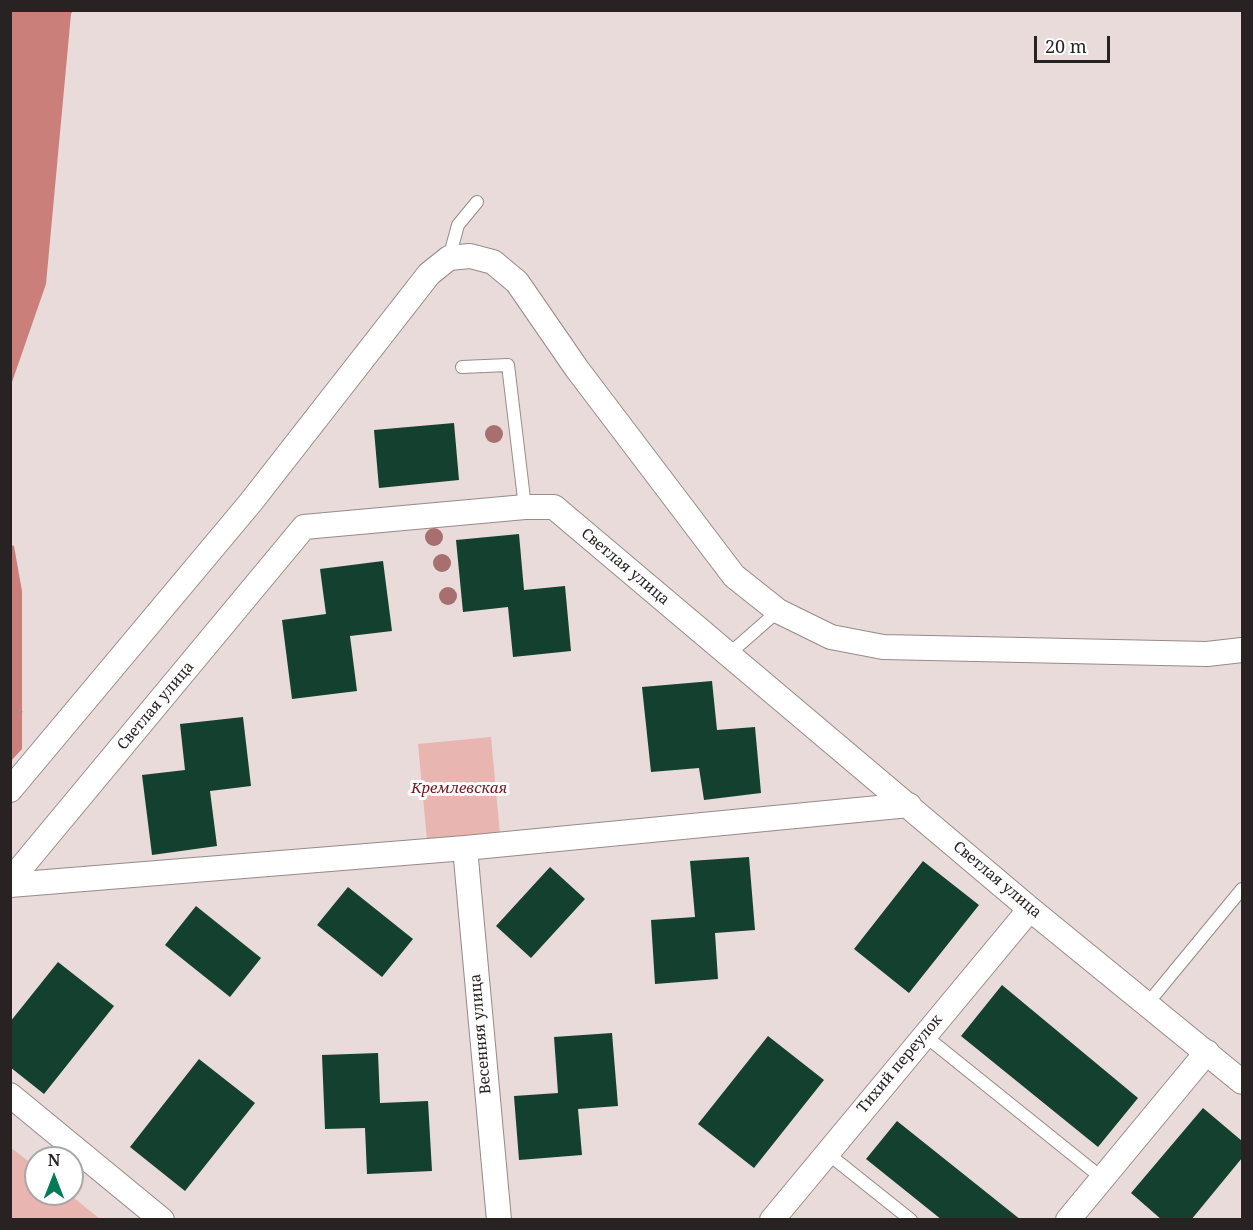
<!DOCTYPE html>
<html>
<head>
<meta charset="utf-8">
<style>
  body { margin:0 }
  #map { position:relative; width:1253px; height:1230px; overflow:hidden; background:#e9dbd9; font-family:"Noto Serif",serif }
  canvas { display:block }
  .frame { position:absolute; inset:0; border:12px solid #282222; pointer-events:none }
  .north { position:absolute; left:24px; top:1146px; width:60px; height:60px; box-sizing:border-box; background:#fff; border:2px solid #a9a7a7; border-radius:50%; rotate:0deg; font-size:16px; font-weight:700; line-height:24px; text-align:center; color:#282222 }
  .north::after { content:''; display:block; margin:auto; width:21px; height:27px; background:#007a57; clip-path:polygon(50% 0,100% 100%,50% 72%,0 100%) }
  .scale { position:absolute; left:1034px; top:36px; width:76px; height:27px; box-sizing:border-box; border:3px solid #282222; border-top:0; padding-left:8px; font-size:18px; line-height:21px; white-space:nowrap; color:#282222; -webkit-text-stroke:4px #fff; paint-order:stroke }
</style>
</head>
<body>
<div id="map">
<canvas width="1253" height="1230"></canvas>
<div class="frame"></div>
<div class="north">N</div>
<div class="scale">20 m</div>
</div>
<script>
const c = document.querySelector('canvas').getContext('2d');
c.lineJoin = 'round';
function fill(path, color) { c.fillStyle = color; c.fill(path, 'evenodd'); }
const poly = rows => new Path2D(rows.map(r => 'M' + r).join(''));
function stroke(path, color, width, dash) { c.strokeStyle = color; c.lineWidth = width; c.lineCap = dash ? 'butt' : 'round'; c.setLineDash(dash || []); c.stroke(path); }
function write(font, color, halo, rows, align = 'center') {
  c.font = font + ' "Noto Serif",serif'; c.lineWidth = 6; c.setLineDash([]); c.textBaseline = 'middle'; c.strokeStyle = halo; c.fillStyle = color; for (const [text, x, y, turn = 0] of rows) {
    c.save(); c.translate(x, y); c.rotate((+turn || 0) * Math.PI / 180); c.textAlign = isNaN(turn) ? turn : align; if (halo) c.strokeText(text, 0, 0); c.fillText(text, 0, 0); c.restore();
  }
}
const green = poly([
  [491,737,500,834,427,840,418,744],
  [10,1147,36,1167,36,1194,69,1194,100,1219,11,1219]
]);
const water = poly([
  [11,10,73,11,71,14,46,284,11,385],
  [11,545,14,546,22,591,22,749,11,761]
]);
const building = poly([
  [454,423,459,480,379,488,374,430],
  [519,534,524,590,565,586,571,651,513,657,508,607,463,612,456,540],
  [383,561,392,631,350,636,357,691,292,699,282,620,326,614,320,569],
  [712,681,717,730,755,727,761,793,704,800,699,768,651,772,642,687],
  [243,717,251,786,210,791,217,846,152,855,142,775,185,770,180,724],
  [749,857,755,930,715,933,718,979,655,984,651,920,695,917,690,861],
  [923,861,979,905,909,993,854,949],
  [550,867,585,899,531,958,496,926],
  [348,887,413,939,382,977,317,925],
  [196,906,261,958,230,997,165,945],
  [58,962,114,1006,44,1094,10,1067,10,1022],
  [1002,985,1138,1098,1098,1147,961,1036],
  [612,1033,618,1106,578,1109,582,1155,519,1160,514,1096,558,1093,554,1037],
  [768,1036,824,1080,754,1168,698,1124],
  [378,1053,380,1103,428,1101,432,1171,367,1174,365,1128,325,1129,322,1055],
  [199,1059,255,1103,185,1191,130,1147],
  [1203,1108,1242,1141,1242,1158,1191,1220,1162,1220,1131,1193],
  [897,1121,1021,1220,942,1220,866,1159]
]);
const path = poly([
  [10,709,22,713]
]);
const lane = poly([
  [449,258,458,225,477,202],
  [462,367,508,365,525,507],
  [729,654,778,611],
  [1148,1003,1242,889],
  [924,1035,1102,1178],
  [827,1153,911,1220]
]);
const street = poly([
  [10,790,251,502,429,274,449,258,470,256,493,262,517,282,577,369,734,576,778,611,831,637,883,647,1207,654,1242,650],
  [465,848,499,1220],
  [10,881,304,527,525,507,554,507,1030,909,1242,1082],
  [10,885,465,848,909,805],
  [10,1095,162,1220],
  [772,1220,1030,909],
  [1068,1220,1207,1052]
]);
const trees = [
  [494,434],
  [434,537],
  [442,563],
  [448,596]
];
const streetNames = [
  ["Светлая улица",625,567,40],
  ["Светлая улица",156,706,-50],
  ["Светлая улица",997,880,40],
  ["Весенняя улица",481,1034,-95],
  ["Тихий переулок",900,1064,-50]
];
const parkNames = [
  ["Кремлевская",459,789]
];
fill(green, '#e8b5b1');
fill(water, '#cb7f7a');
fill(building, '#14402f');
stroke(lane, '#978a89', 14);
stroke(street, '#978a89', 26);
stroke(path, '#9b908f', 4, [1.5, 4.5]);
stroke(lane, '#fff', 12);
stroke(street, '#fff', 24);
c.fillStyle = '#a86f71';
for (const [x, y] of trees) { c.beginPath(); c.arc(x, y, 9, 0, 2 * Math.PI); c.fill(); }
write('15px', '#282222', '#fff', streetNames);
write('italic 15px', '#72171c', '#fff', parkNames);
</script>
</body>
</html>
